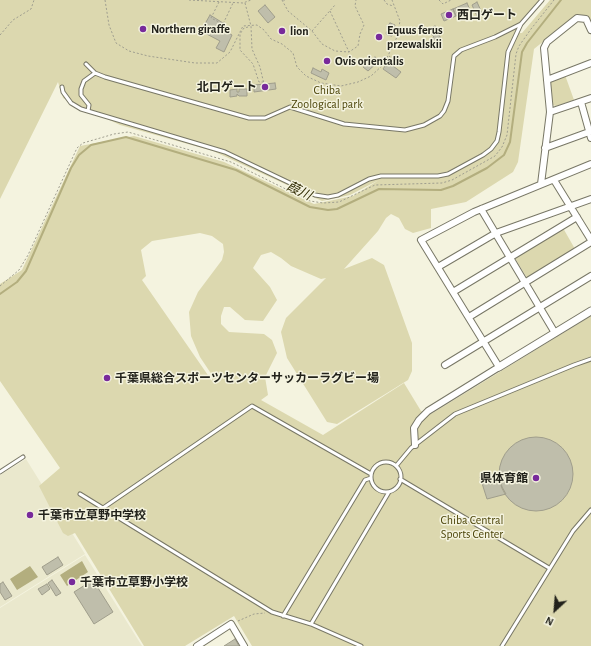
<!DOCTYPE html>
<html>
<head>
<meta charset="utf-8">
<style>
  body { margin:0 }
  #map { position:relative; width:591px; height:646px; overflow:hidden; background:#f4f3df; font-family:"Alegreya Sans",sans-serif }
  canvas { display:block }
  .north { position:absolute; left:535px; top:590px; width:40px; height:40px; -webkit-text-stroke:3px #f4f3df; paint-order:stroke; rotate:206deg; font-size:11px; font-weight:700; line-height:16px; text-align:center; color:#22221b }
  .north::after { content:''; display:block; margin:auto; width:14px; height:18px; background:#22221b; clip-path:polygon(50% 0,100% 100%,50% 72%,0 100%) }
</style>
</head>
<body>
<div id="map">
<canvas width="591" height="646"></canvas>
<div class="north">N</div>
</div>
<script>
const c = document.querySelector('canvas').getContext('2d');
c.lineJoin = 'round';
function fill(path, color) { c.fillStyle = color; c.fill(path, 'evenodd'); }
const poly = rows => new Path2D(rows.map(r => 'M' + r).join(''));
function stroke(path, color, width, dash) { c.strokeStyle = color; c.lineWidth = width; c.lineCap = dash ? 'butt' : 'round'; c.setLineDash(dash || []); c.stroke(path); }
function write(font, color, halo, rows, align = 'center') {
  c.font = font + ' "Alegreya Sans","Noto Sans JP",sans-serif'; c.lineWidth = 3; c.setLineDash([]); c.textBaseline = 'middle'; c.strokeStyle = halo; c.fillStyle = color; for (const [text, x, y, turn = 0] of rows) {
    c.save(); c.translate(x, y); c.rotate((+turn || 0) * Math.PI / 180); c.textAlign = isNaN(turn) ? turn : align; if (halo) c.strokeText(text, 0, 0); c.fillText(text, 0, 0); c.restore();
  }
}
const built = poly([
  [26,459,85,554,0,607,0,475],
  [85,555,142,646,0,646,0,608]
]);
const green = poly([
  [0,0,542,0,529,12,519,33,522,33,550,0,591,0,591,30,586,16,577,14,534,49,518,162,513,172,466,202,431,209,431,228,413,233,405,229,399,218,391,214,386,218,378,231,344,269,372,258,384,265,412,343,412,371,408,380,337,424,327,422,287,358,281,332,286,318,326,278,321,279,291,266,281,258,271,252,261,255,253,268,270,287,277,300,263,321,245,320,230,307,224,307,221,316,221,324,229,332,264,334,272,340,277,353,265,377,268,395,261,400,323,435,404,383,421,411,431,414,591,316,591,646,252,646,234,616,185,646,144,646,75,533,68,536,63,533,39,486,60,468,0,381,0,284,22,270,80,146,134,136,224,162,314,204,353,196,379,180,350,195,322,201,213,151,120,125,63,98,58,82,0,199],
  [200,233,212,236,223,244,224,252,222,260,198,292,189,312,191,336,200,357,212,375,212,381,142,280,146,276,141,250,152,241],
  [565,75,574,100,556,106,553,105,550,83,552,80],
  [563,228,575,249,527,278,515,258]
]);
const water = poly([
  [82,561,88,572,67,586,60,575],
  [30,566,38,577,17,590,10,579]
]);
const stream = poly([
  [0,294,17,282,26,271,71,168,79,155,91,145,126,137,236,170,310,207,328,210,337,209,379,189,441,190,453,186,487,168,504,155,510,142,522,52,527,43,561,0]
]);
const building = poly([
  [477,2,482,13,477,16,472,5,477,2],
  [467,3,470,10,456,16,453,9,467,3],
  [265,5,275,17,268,23,258,11,265,5],
  [453,9,456,16,444,21,441,14,453,9],
  [210,15,223,23,222,26,228,29,227,32,232,35,224,52,216,48,220,41,201,31,210,15],
  [390,23,395,25,392,36,387,35,386,33,388,30,387,26,390,23],
  [435,26,442,41,435,44,432,38,434,37,428,30,435,26],
  [375,57,379,61,368,71,363,67,375,57],
  [390,59,396,63,393,66,401,72,396,78,383,69,390,59],
  [313,68,321,72,322,69,329,73,326,80,311,73,313,68],
  [275,83,276,89,254,92,254,85,275,83],
  [237,89,237,92,239,92,239,89,247,89,247,96,239,96,237,94,237,96,230,97,230,90,237,89],
  '499 474a37 37 0 1 1 74 0a37 37 0 1 1-74 0Z',
  [499,473,502,487,506,494,487,499,480,477,499,473],
  [58,557,63,565,47,575,42,567,58,557],
  [52,580,61,593,56,596,48,583,52,580],
  [93,580,113,612,94,624,74,592,93,580],
  [3,582,12,596,5,600,0,592,0,584,3,582],
  [47,584,50,589,42,595,38,589,47,584],
  [235,639,239,646,224,646,235,639]
]);
const path = poly([
  [105,0,109,25,116,43,129,51,148,56,195,63,217,63,230,52,243,26,257,25,264,30,271,39,282,44,293,53,297,67,306,76,321,83,341,86,358,82,371,76,384,64,397,37,400,21,392,0],
  [189,0,243,3,251,0],
  [282,0,288,11,312,31,322,44,335,51,349,52,358,46,360,34,364,25,355,6,356,0],
  [283,0,287,0],
  [384,0,387,4,393,6],
  [439,0,443,4,451,0],
  [219,2,211,18,223,24,233,3],
  [245,3,251,26,252,49,260,67,264,84],
  [330,11,349,52],
  [248,27,244,28,240,34,240,50,253,64,259,82,264,82],
  [312,31,335,5],
  [0,35,13,20,31,9,34,0],
  [389,56,397,62],
  [0,286,19,270,28,255,77,148,83,143,114,134,128,132,231,162,310,201,323,203,339,202,375,185,442,183,452,180,495,156,502,147,507,135,516,54,519,46,531,29,554,0],
  [238,621,254,614,265,613]
]);
const service = poly([
  [86,64,95,73,105,77,249,118,265,118,290,107,344,124,405,130,424,125,440,116,444,111,448,101,454,56,461,50,495,37,521,24],
  [62,87,63,92,71,103,81,109,225,152,315,195,328,197,338,195,369,179,381,176,438,176,448,174,483,155,491,149,497,141,499,132,508,52,521,24,542,0],
  [88,111,89,105,81,95,81,89,84,81,95,73],
  '371 477a15 15 0 1 1 30 0a15 15 0 1 1-30 0Z',
  [396,466,411,448,455,414,574,365,591,359],
  [0,472,23,457],
  [400,479,549,568],
  [80,494,272,612,311,624,361,646],
  [103,508,252,406,371,474],
  [283,616,365,480,371,478],
  [311,624,389,492],
  [502,646,573,531,591,510]
]);
const minor = poly([
  [547,80,591,63],
  [581,102,591,138],
  [550,112,591,98],
  [545,148,589,132],
  [554,180,591,240],
  [541,184,550,112,544,48,547,42,577,18,586,19,591,30],
  [481,209,555,333],
  [438,267,496,233,591,199],
  [453,292,577,217],
  [469,317,591,242],
  [445,365,591,276],
  [415,445,414,428,419,420,428,411,499,367,421,240,474,212,591,164],
  [197,646,231,624,244,646]
]);
const tertiary = poly([
  [499,367,591,311]
]);
const markers = [
  [449,15,4,"#782a9b"],
  [143,29,4,"#782a9b"],
  [282,31,4,"#782a9b"],
  [379,37,4,"#782a9b"],
  [327,61,4,"#782a9b"],
  [265,87,4,"#782a9b"],
  [107,378,4,"#782a9b"],
  [536,478,4,"#782a9b"],
  [30,515,4,"#782a9b"],
  [72,582,4,"#782a9b"]
];
const poiNames = [
  ["西口ゲート",457,15],
  ["Northern giraffe",151,29],
  ["Equus ferus",387,30],
  ["przewalskii",387,44],
  ["lion",290,31],
  ["Ovis orientalis",335,61],
  ["北口ゲート",257,87,"right"],
  ["千葉県総合スポーツセンターサッカーラグビー場",115,378],
  ["県体育館",528,478,"right"],
  ["千葉市立草野中学校",38,515],
  ["千葉市立草野小学校",80,582]
];
const parkNames = [
  ["Chiba",327,90],
  ["Zoological park",327,104],
  ["Chiba Central",472,520],
  ["Sports Center",472,534]
];
const waterNames = [
  ["葭川",299,191,26]
];
fill(built, '#eae8cd');
fill(green, '#dcd8af');
fill(water, '#b3ae7e');
stroke(stream, '#b3ae7e', 2);
fill(building, '#bfbeab');
stroke(building, '#a09e8c', 1);
stroke(service, '#787766', 5);
stroke(minor, '#787766', 8);
stroke(tertiary, '#787766', 9);
stroke(path, '#9f9e8f', 1, [2, 2]);
stroke(service, '#fff', 3);
stroke(minor, '#fff', 6);
stroke(tertiary, '#fff', 7);
for (const [x, y, r, color] of markers) { const dot = new Path2D(); dot.arc(x, y, r, 0, 2 * Math.PI); c.fillStyle = color; c.fill(dot); stroke(dot, '#f4f3df', 1.5); }
write('bold 12px', '#22221b', '#f4f3df', poiNames, 'left');
write('12px', '#4c4509', '#f4f3df', parkNames);
write('italic 13px', '#302b03', '#f4f3df', waterNames);
</script>
</body>
</html>
